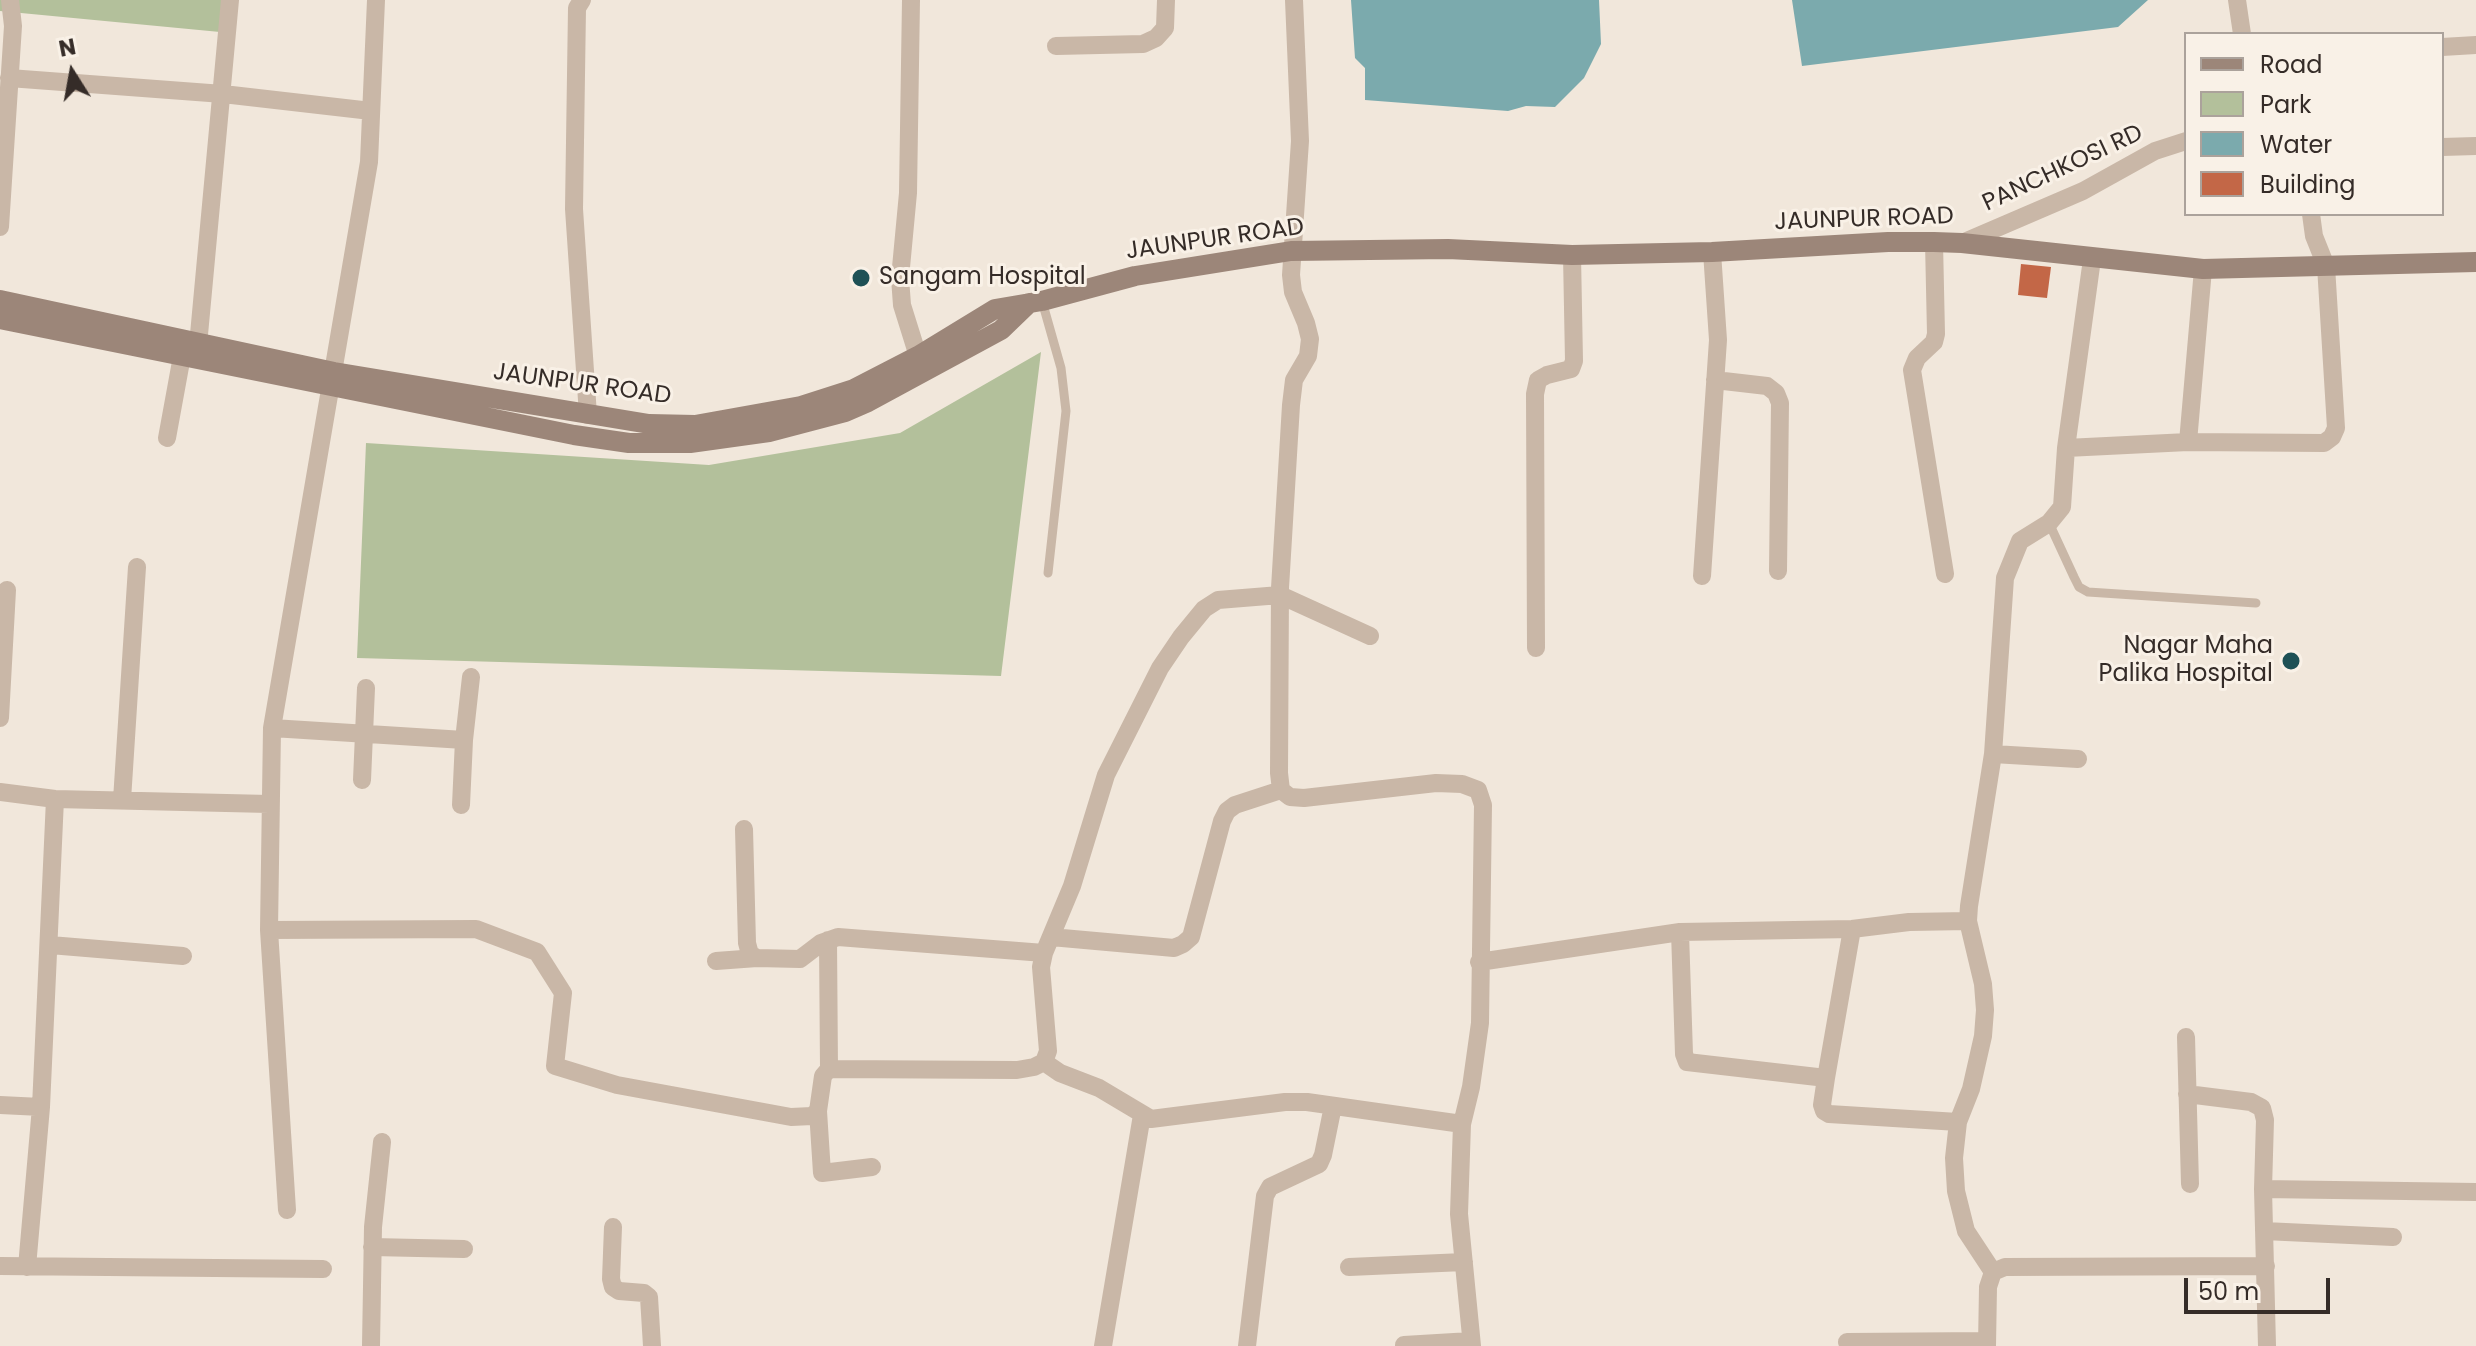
<!DOCTYPE html>
<html>
<head>
<meta charset="utf-8">
<style>
  body { margin:0 }
  #map { position:relative; width:2476px; height:1346px; overflow:hidden; background:#f1e7db; font-family:Poppins,sans-serif }
  canvas { display:block }
  .legend { position:absolute; left:2184px; top:32px; width:260px; height:184px; box-sizing:border-box; background:#f9f1e7; border:2px solid #aba29b; margin:0; padding:10px 14px; list-style:none; font-size:24px; color:#352c28 }
  .legend li { display:flex; align-items:center; gap:16px; height:40px }
  .legend b { width:40px; border:2px solid #aba29b }
  .north { position:absolute; left:32px; top:32px; width:80px; height:80px; -webkit-text-stroke:6px #f9f1e7; paint-order:stroke; rotate:349deg; font-size:22px; font-weight:700; line-height:32px; text-align:center; color:#352c28 }
  .north::after { content:''; display:block; margin:auto; width:28px; height:36px; background:#352c28; clip-path:polygon(50% 0,100% 100%,50% 72%,0 100%) }
  .scale { position:absolute; left:2184px; top:1278px; width:146px; height:36px; box-sizing:border-box; border:4px solid #352c28; border-top:0; padding-left:10px; font-size:24px; line-height:28px; white-space:nowrap; color:#352c28; -webkit-text-stroke:6px #f9f1e7; paint-order:stroke }
</style>
</head>
<body>
<div id="map">
<canvas width="2476" height="1346"></canvas>
<ul class="legend">
<li><b style="height:10px;background:#9c8679"></b>Road</li>
<li><b style="height:22px;background:#b3c09b"></b>Park</li>
<li><b style="height:22px;background:#7baaad"></b>Water</li>
<li><b style="height:22px;background:#c36747"></b>Building</li>
</ul>
<div class="north">N</div>
<div class="scale">50 m</div>
</div>
<script>
const c = document.querySelector('canvas').getContext('2d');
c.lineJoin = 'round';
function fill(path, color) { c.fillStyle = color; c.fill(path, 'evenodd'); }
const poly = rows => new Path2D(rows.map(r => 'M' + r).join(''));
function stroke(path, color, width, dash) { c.strokeStyle = color; c.lineWidth = width; c.lineCap = dash ? 'butt' : 'round'; c.setLineDash(dash || []); c.stroke(path); }
function write(font, color, halo, rows, align = 'center') {
  c.font = font + ' Poppins,sans-serif'; c.lineWidth = 6; c.setLineDash([]); c.textBaseline = 'middle'; c.strokeStyle = halo; c.fillStyle = color; for (const [text, x, y, turn = 0] of rows) {
    c.save(); c.translate(x, y); c.rotate((+turn || 0) * Math.PI / 180); c.textAlign = isNaN(turn) ? turn : align; if (halo) c.strokeText(text, 0, 0); c.fillText(text, 0, 0); c.restore();
  }
}
const green = poly([
  [0,0,224,0,220,32,0,11],
  [1041,352,1001,676,357,658,366,443,709,465,900,433]
]);
const water = poly([
  [1351,0,1599,0,1601,44,1584,78,1555,107,1526,106,1508,111,1365,100,1365,68,1355,58],
  [1792,0,2148,0,2118,27,1802,66]
]);
const building = poly([
  [2021,264,2051,267,2047,298,2018,295]
]);
const lane = poly([
  [1042,301,1061,368,1066,411,1048,573],
  [2049,523,2074,577,2079,587,2088,592,2256,603]
]);
const street = poly([
  [582,0,577,8,574,209,588,415],
  [911,0,908,193,900,278,902,305,922,369],
  [1294,0,1300,141,1291,275,1293,292,1306,323,1310,339,1308,356,1294,380,1291,405,1280,588,1279,773,1281,790,1290,797,1304,798,1436,783,1462,784,1478,790,1483,805,1480,1023,1471,1087,1462,1124,1459,1214,1472,1346],
  [2237,0,2242,34],
  [1056,46,1143,44,1156,38,1165,28,1166,0],
  [2442,47,2476,45],
  [9,78,223,94,371,111],
  [2442,147,2476,146],
  [0,227,13,26,10,0],
  [1934,242,1936,334,1934,342,1917,358,1912,370,1945,574],
  [1962,243,2083,191,2155,151,2186,141],
  [197,356,230,0],
  [1715,380,1767,386,1776,393,1780,403,1778,571],
  [167,438,182,356],
  [2188,442,2203,269],
  [2066,448,2188,442,2324,443,2332,437,2336,428,2326,266,2314,236,2311,214],
  [1702,576,1718,340,1712,252],
  [1536,648,1535,394,1538,380,1547,375,1571,369,1574,361,1572,255],
  [0,718,7,590],
  [272,728,464,740],
  [1993,754,2078,759],
  [362,780,366,688],
  [0,792,55,799,269,804],
  [122,800,137,567],
  [461,805,464,740,471,677],
  [744,829,747,943,750,954,757,958,800,959,821,943,838,937,1044,953],
  [1852,929,1826,1078,1822,1105,1824,1111,1829,1114,1958,1122],
  [269,930,476,929,537,952,563,993,555,1066,617,1085,791,1117,812,1116,818,1111,823,1076,829,1069,1017,1070,1034,1067,1044,1062,1048,1051,1041,967,1044,953,1072,886,1106,775,1160,668,1181,637,1204,609,1218,600,1280,595,1370,636],
  [1680,932,1852,929,1909,922,1968,921],
  [1051,937,1174,948,1183,944,1191,937,1222,821,1227,811,1235,805,1281,790],
  [828,940,829,1069],
  [50,945,183,956],
  [716,961,757,958],
  [1479,962,1680,932,1684,1054,1687,1062,1826,1078],
  [2186,1037,2190,1184],
  [1044,1062,1060,1073,1099,1088,1151,1119,1285,1102,1307,1102,1462,1124],
  [2187,1094,2251,1102,2262,1108,2265,1120,2263,1189,2267,1346],
  [0,1105,41,1107],
  [818,1111,822,1173,872,1167],
  [2263,1189,2476,1192],
  [287,1210,269,930,272,728,369,162,376,0],
  [613,1227,611,1279,613,1287,619,1291,644,1293,649,1297,652,1346],
  [2264,1231,2393,1237],
  [372,1247,464,1249],
  [0,1266,323,1269],
  [27,1267,41,1107,55,799],
  [1349,1267,1464,1262],
  [1993,1272,1966,1231,1956,1191,1954,1158,1958,1122,1971,1089,1983,1036,1985,1010,1983,984,1968,921,1969,906,1993,754,2005,578,2020,541,2049,523,2062,507,2066,448,2092,259],
  [1847,1342,1987,1341],
  [1404,1345,1471,1341],
  [371,1346,373,1227,382,1142],
  [1103,1346,1142,1115],
  [1247,1346,1265,1196,1270,1187,1319,1164,1323,1155,1333,1106],
  [1987,1346,1988,1287,1993,1272,2005,1267,2266,1266]
]);
const secondary = poly([
  [0,300,334,372,649,424,695,425,801,406,854,389,918,356,995,309,1042,301,1135,276,1291,251,1448,249,1572,255,1712,252,1888,242,1934,242,1962,243,2203,269,2476,262],
  [0,319,574,435,629,443,690,443,769,432,845,412,868,402,1001,330,1029,303]
]);
const markers = [
  [861,278,10,"#1e5156"],
  [2291,661,10,"#1e5156"]
];
const streetNames = [
  ["PANCHKOSI RD",2063,169,-25],
  ["JAUNPUR ROAD",1864,220,-2],
  ["JAUNPUR ROAD",1215,240,-8],
  ["JAUNPUR ROAD",582,385,8]
];
const poiNames = [
  ["Sangam Hospital",879,278],
  ["Nagar Maha",2273,647,"right"],
  ["Palika Hospital",2273,675,"right"]
];
fill(green, '#b3c09b');
fill(water, '#7baaad');
fill(building, '#c36747');
stroke(lane, '#c9b7a7', 9);
stroke(street, '#c9b7a7', 18);
stroke(secondary, '#9c8679', 20);
for (const [x, y, r, color] of markers) { const dot = new Path2D(); dot.arc(x, y, r, 0, 2 * Math.PI); c.fillStyle = color; c.fill(dot); stroke(dot, '#f9f1e7', 3); }
write('24px', '#352c28', '#f9f1e7', streetNames);
write('24px', '#352c28', '#f9f1e7', poiNames, 'left');
</script>
</body>
</html>
